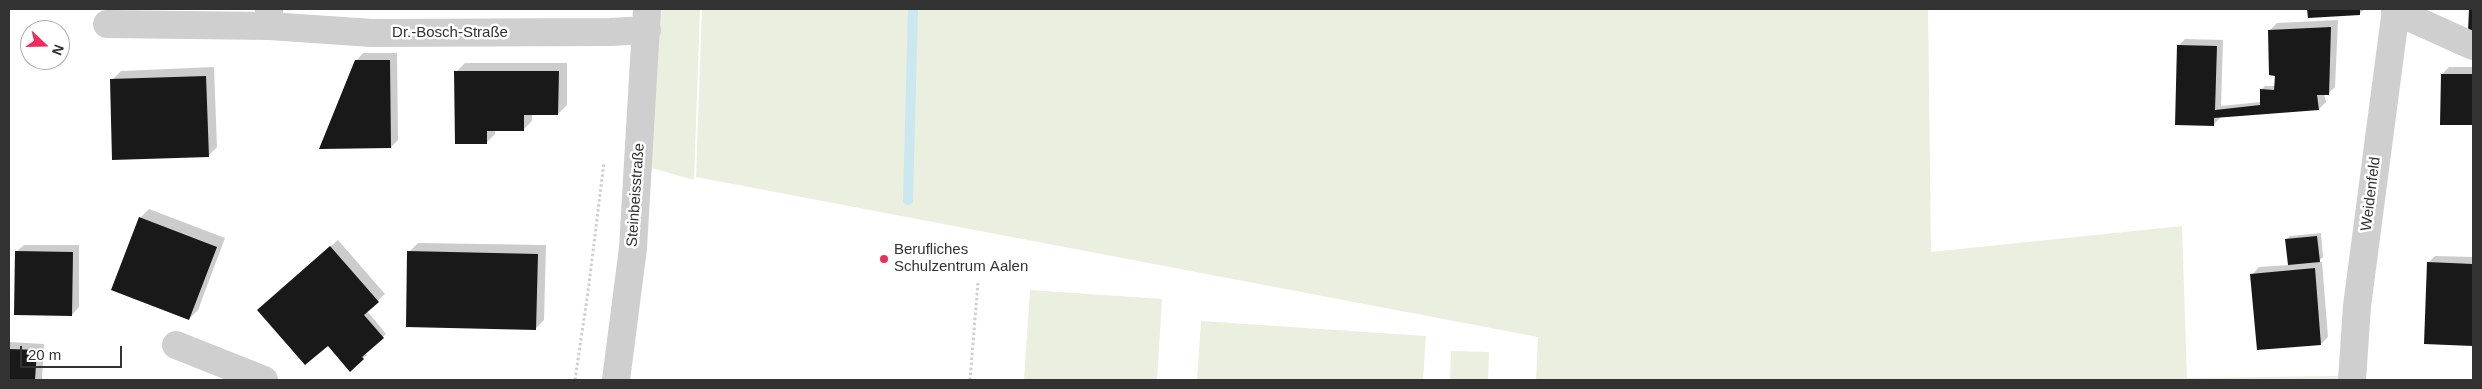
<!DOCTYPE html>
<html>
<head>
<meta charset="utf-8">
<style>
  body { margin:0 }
  #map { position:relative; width:2482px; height:389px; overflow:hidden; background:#fff; font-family:Helvetica,sans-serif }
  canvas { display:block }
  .frame { position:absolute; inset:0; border:10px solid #323232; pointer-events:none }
  .north { position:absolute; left:20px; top:20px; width:50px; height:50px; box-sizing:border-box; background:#fff; border:1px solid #adadad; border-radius:50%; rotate:111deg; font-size:14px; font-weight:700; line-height:20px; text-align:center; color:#323232 }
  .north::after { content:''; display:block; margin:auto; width:18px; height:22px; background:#f02c5c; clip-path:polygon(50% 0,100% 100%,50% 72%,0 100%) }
  .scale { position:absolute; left:20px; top:346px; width:102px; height:22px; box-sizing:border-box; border:2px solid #323232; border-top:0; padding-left:6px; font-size:15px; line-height:18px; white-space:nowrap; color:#323232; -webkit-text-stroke:4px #fff; paint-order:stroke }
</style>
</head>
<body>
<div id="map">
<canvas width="2482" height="389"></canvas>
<div class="frame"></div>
<div class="north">N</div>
<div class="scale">20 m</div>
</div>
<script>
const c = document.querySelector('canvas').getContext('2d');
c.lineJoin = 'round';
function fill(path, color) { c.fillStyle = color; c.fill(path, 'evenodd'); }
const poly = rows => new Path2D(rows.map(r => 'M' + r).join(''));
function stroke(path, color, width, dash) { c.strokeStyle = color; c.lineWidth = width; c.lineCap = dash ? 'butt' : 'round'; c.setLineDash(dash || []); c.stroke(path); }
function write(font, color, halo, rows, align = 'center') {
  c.font = font + ' Helvetica,sans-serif'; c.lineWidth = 5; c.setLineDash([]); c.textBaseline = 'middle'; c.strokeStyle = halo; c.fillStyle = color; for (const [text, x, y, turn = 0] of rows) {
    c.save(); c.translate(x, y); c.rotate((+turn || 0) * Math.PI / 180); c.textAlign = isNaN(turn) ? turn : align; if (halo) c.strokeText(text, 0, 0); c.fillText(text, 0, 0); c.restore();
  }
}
const green = poly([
  [647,9,700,9,694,180,638,164],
  [702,9,1928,9,1931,252,2182,226,2187,378,2338,376,2338,380,1536,380,1538,337,696,177],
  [1030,290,1162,299,1157,380,1024,380],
  [1201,321,1426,336,1423,380,1197,380],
  [1451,351,1489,352,1488,380,1450,380]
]);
const shadow = poly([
  [2309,9,2365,9,2359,14,2309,16],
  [2338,20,2335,87,2328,94,2324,94,2326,102,2319,109,2221,117,2214,124,2178,46,2185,39,2223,40,2221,106,2261,102,2261,90,2265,86,2276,86,2270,30,2277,23],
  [363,53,397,53,398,140,391,147,356,61],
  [465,63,567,63,567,105,558,114,532,114,532,121,523,130,495,130,495,134,486,143,456,72],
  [214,67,217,147,208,156,112,80,121,71],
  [2449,67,2473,67,2473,124,2441,123,2442,74],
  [149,209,225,238,198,310,189,319,140,218],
  [2321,233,2323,257,2318,262,2322,262,2328,337,2321,344,2252,275,2259,267,2289,265,2286,240,2290,236],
  [338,240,385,294,367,311,386,334,365,353,367,355,350,370,328,344,266,303],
  [418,243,546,245,544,320,535,329,409,252],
  [24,245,79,245,79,307,72,315,16,252],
  [2435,256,2473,257,2473,345,2425,343,2428,263],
  [9,342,44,344,42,380,9,380]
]);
const stream = poly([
  [908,200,913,9]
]);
const building = poly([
  [2307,9,2360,9,2360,15,2308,18],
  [2469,9,2473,9,2473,31,2468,31],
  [2331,27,2329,95,2317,95,2319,110,2214,118,2214,126,2175,125,2177,45,2217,46,2215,110,2260,105,2260,89,2274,90,2275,76,2269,75,2268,30],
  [355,60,390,60,391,148,319,149],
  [454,71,559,71,558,115,524,115,524,131,487,131,487,144,455,144],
  [2441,74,2473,74,2473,125,2440,125],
  [206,76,209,157,112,160,110,79],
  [139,217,217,247,189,320,111,290],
  [2317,236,2320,262,2288,265,2285,239],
  [330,246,379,302,364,315,384,338,362,357,364,359,350,372,328,346,305,365,257,310],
  [15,251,73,252,72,316,14,315],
  [407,251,538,254,536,330,406,327],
  [2427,262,2473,264,2473,346,2424,344],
  [2315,268,2321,345,2257,350,2250,274],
  [9,349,37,350,35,380,9,380]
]);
const path = poly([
  [575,380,588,292,604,162],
  [970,380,978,282]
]);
const minor = poly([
  [269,9,269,26,372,33,610,32,647,30],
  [2395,11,2473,46],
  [107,24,269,26],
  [176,345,264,380],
  [616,380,633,248,647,9],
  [2352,380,2357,306,2396,9]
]);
const markers = [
  [884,259,5,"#f02c5c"]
];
const streetNames = [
  ["Dr.-Bosch-Straße",450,33],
  ["Weidenfeld",2371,194,-83],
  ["Steinbeisstraße",636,195,-86]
];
const poiNames = [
  ["Berufliches",894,250],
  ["Schulzentrum Aalen",894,267]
];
fill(green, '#ebefe0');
fill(shadow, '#0003');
stroke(stream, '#cbe7ef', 10);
fill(building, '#191919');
stroke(path, '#cfcfcf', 3, [2.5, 2.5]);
stroke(minor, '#cfcfcf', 28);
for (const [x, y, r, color] of markers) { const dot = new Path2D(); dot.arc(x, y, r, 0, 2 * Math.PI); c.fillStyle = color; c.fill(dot); stroke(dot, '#fff', 2); }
write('15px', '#323232', '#fff', streetNames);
write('15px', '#323232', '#fff', poiNames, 'left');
</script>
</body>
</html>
